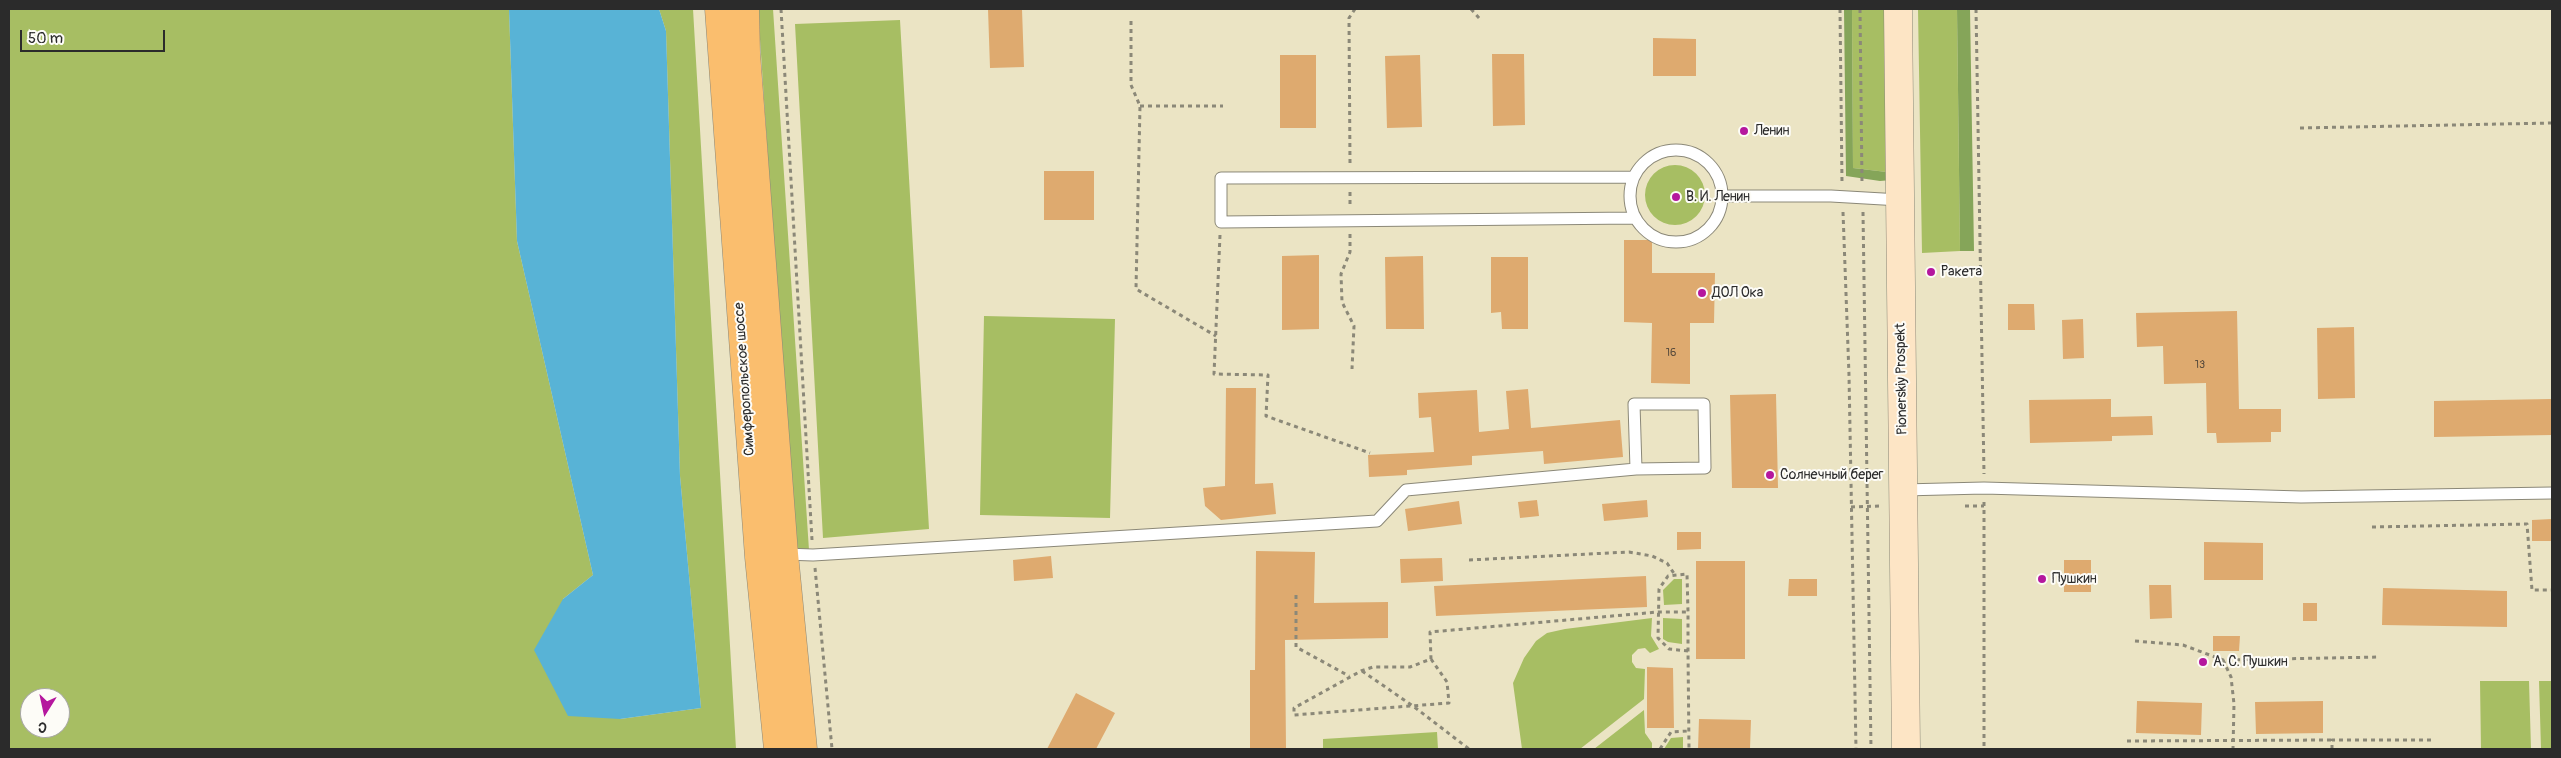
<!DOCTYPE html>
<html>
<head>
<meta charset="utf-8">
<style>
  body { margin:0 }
  #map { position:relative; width:2561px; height:758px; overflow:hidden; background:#ebe4c4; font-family:Pangolin,sans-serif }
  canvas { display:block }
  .frame { position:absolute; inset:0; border:10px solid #2b2b2b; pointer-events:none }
  .north { position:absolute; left:20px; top:688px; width:50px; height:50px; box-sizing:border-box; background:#fdfcf7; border:1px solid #a9a8a5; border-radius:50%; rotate:190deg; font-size:14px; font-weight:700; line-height:20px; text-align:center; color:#2b2b2b }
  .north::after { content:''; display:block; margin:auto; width:18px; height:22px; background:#b5179e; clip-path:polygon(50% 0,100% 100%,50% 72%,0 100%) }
  .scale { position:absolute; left:20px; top:30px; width:145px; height:22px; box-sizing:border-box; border:2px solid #2b2b2b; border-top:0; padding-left:6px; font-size:15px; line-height:18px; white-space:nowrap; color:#2b2b2b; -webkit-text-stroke:4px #fdfcf7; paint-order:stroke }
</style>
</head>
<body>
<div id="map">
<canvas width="2561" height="758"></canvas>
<div class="frame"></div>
<div class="north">С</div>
<div class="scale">50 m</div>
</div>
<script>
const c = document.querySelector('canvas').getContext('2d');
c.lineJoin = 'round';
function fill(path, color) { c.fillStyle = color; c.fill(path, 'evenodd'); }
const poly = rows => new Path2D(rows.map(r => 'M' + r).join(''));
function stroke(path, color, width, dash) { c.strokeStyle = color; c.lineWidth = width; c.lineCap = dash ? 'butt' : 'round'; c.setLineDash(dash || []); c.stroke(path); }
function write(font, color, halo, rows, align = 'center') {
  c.font = font + ' Pangolin,sans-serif'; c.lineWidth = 4; c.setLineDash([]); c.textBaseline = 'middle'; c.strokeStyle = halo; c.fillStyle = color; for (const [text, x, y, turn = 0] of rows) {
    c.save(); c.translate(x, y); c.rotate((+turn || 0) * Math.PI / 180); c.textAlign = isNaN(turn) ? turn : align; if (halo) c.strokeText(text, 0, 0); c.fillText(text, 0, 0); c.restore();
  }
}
const green = poly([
  [9,9,509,9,517,241,593,575,563,599,620,719,701,708,680,476,666,31,659,9,693,9,736,749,9,749],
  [30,698,60,698,60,728,30,728],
  [758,9,773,9,809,550,794,550],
  [1852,9,1894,9,1895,173,1853,168],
  [1918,9,1957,9,1960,251,1922,253],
  [900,20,929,529,823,538,795,24],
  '1645 195a30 30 0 1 1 60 0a30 30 0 1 1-60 0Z',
  [984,316,1115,319,1110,518,980,515],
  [1674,579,1682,579,1682,604,1664,605,1663,590],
  [1652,618,1651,636,1659,649,1650,653,1645,648,1638,649,1632,655,1632,662,1636,668,1645,669,1644,699,1580,749,1522,749,1513,683,1524,658,1536,641,1547,633,1565,629],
  [1663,618,1682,619,1682,644,1668,642,1663,639],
  [2480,681,2529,681,2531,749,2481,749],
  [2539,681,2552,681,2552,749,2541,749],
  [1644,710,1645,733,1652,743,1652,749,1594,749],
  [1437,732,1438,749,1323,749,1323,739],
  [1683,737,1683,749,1664,749,1671,738]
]);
const forest = poly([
  [1844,9,1852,9,1853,168,1895,173,1892,180,1880,181,1846,176],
  [1957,9,1970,9,1974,251,1960,251]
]);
const water = poly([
  [509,9,659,9,666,31,680,476,701,708,620,719,568,716,534,650,563,599,593,575,517,241]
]);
const building = poly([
  [988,9,1022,9,1024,67,990,68],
  [1653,38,1696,39,1696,76,1653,76],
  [1492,54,1524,54,1525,125,1493,126],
  [1280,55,1316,55,1316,128,1280,128],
  [1420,55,1422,127,1387,128,1385,56],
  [1044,171,1094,171,1094,220,1044,220],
  [1624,240,1652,240,1652,273,1715,273,1714,323,1690,323,1690,384,1651,383,1652,323,1624,322],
  [1319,255,1319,329,1282,330,1282,256],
  [1423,256,1424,329,1386,329,1385,257],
  [1491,257,1528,257,1528,329,1502,329,1501,312,1491,313],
  [2008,304,2034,304,2035,330,2008,330],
  [2237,311,2239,409,2281,409,2281,432,2271,432,2271,442,2217,443,2216,433,2207,433,2206,383,2164,384,2163,346,2137,347,2136,313],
  [2083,319,2084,358,2063,359,2062,320],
  [2354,327,2355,398,2318,399,2317,328],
  [1226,388,1256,388,1255,484,1273,483,1276,514,1221,520,1205,506,1203,488,1225,486],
  [1528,389,1531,428,1620,420,1623,457,1544,464,1543,451,1472,456,1472,465,1407,470,1407,475,1369,477,1368,455,1434,452,1431,417,1419,418,1418,393,1477,390,1479,432,1509,429,1506,391],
  [1776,394,1778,488,1732,488,1730,395],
  [2111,399,2111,417,2152,416,2153,435,2112,436,2112,441,2030,443,2029,400],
  [2552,399,2552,435,2434,437,2434,401],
  [1537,500,1539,516,1520,518,1518,502],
  [1647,500,1648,517,1604,521,1602,504],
  [1459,501,1462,524,1408,531,1405,509],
  [2552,519,2552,541,2532,541,2532,520],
  [1677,532,1701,532,1701,549,1677,550],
  [2204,542,2263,543,2263,580,2204,580],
  [1256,551,1315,552,1314,603,1388,602,1388,638,1285,640,1286,749,1250,749,1250,670,1255,670],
  [1051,556,1053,578,1014,581,1013,560],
  [1442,558,1443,581,1401,583,1400,559],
  [2064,560,2091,560,2091,592,2064,592],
  [1696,561,1745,561,1745,659,1696,659],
  [1646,576,1647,607,1436,616,1434,586],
  [1789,579,1817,579,1817,596,1788,596],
  [2149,585,2171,585,2172,618,2150,619],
  [2383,588,2507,591,2507,627,2382,625],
  [2303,603,2317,603,2317,621,2303,621],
  [2213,636,2240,636,2239,651,2213,651],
  [1647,667,1673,668,1674,728,1647,728],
  [1076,693,1115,713,1096,749,1047,749],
  [2137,701,2202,703,2201,735,2136,733],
  [2323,701,2323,733,2256,734,2255,702],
  [1699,719,1751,720,1750,749,1698,749]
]);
const path = poly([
  [781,9,812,540],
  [1471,9,1480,19],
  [1840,9,1842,183],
  [1860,9,1862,184],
  [1976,9,1984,474],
  [1131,21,1131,85,1140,106,1136,289,1216,336],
  [1140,106,1223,106],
  [2300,128,2552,123],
  [1350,163,1349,18,1355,9],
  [1350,192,1350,205],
  [1843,212,1849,375,1856,749],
  [1863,212,1871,749],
  [1350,234,1350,252,1341,274,1342,302,1354,326,1352,369],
  [1220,235,1214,374,1268,375,1266,416,1370,453],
  [1984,502,1984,749],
  [1965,506,1984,506],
  [1851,507,1881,506],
  [2372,527,2527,524,2532,590,2552,590],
  [1469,560,1629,552,1652,556,1667,563,1675,575],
  [815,568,832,749],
  [1296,595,1296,647,1349,676],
  [2135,641,2183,645,2223,660,2380,657],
  [1688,651,1669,649,1658,638,1659,589,1668,576,1687,574,1688,612,1688,651,1689,749],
  [1431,659,1447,682,1449,703,1294,715,1294,708,1361,671,1373,667,1410,667,1431,659,1430,632,1658,612,1688,612],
  [2223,660,2231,677,2234,704,2233,749],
  [1362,671,1413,706,1469,749],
  [2127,741,2332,740],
  [1660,749,1671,732,1689,731],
  [2332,749,2332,740,2431,740]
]);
const lane = poly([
  '1630 196a46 46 0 1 1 92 0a46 46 0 1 1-92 0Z',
  [1634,177,1221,178,1221,222,1635,218],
  [1724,196,1831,196,1900,200],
  [1903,490,1984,488,2301,497,2552,493],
  [784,554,813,555,1377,521,1406,490,1636,469,1634,404,1704,404,1705,468,1636,469]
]);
const secondary = poly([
  [1898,9,1906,749]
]);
const primary = poly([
  [719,9,759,557,778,749],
  [745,9,746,53,784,554,803,749]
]);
const markers = [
  [1744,131,5,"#b5179e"],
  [1676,197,5,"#b5179e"],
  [1931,272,5,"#b5179e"],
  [1702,293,5,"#b5179e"],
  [1770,475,5,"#b5179e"],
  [2042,579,5,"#b5179e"],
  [2203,662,5,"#b5179e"]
];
const numberNames = [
  ["16",1671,353],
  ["13",2200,365]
];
const poiNames = [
  ["Ленин",1754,131],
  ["В. И. Ленин",1686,197],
  ["Ракета",1941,272],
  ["ДОЛ Ока",1712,293],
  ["Солнечный берег",1780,475],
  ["Пушкин",2052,579],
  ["А. С. Пушкин",2213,662]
];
const streetNames = [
  ["Симферопольское шоссе",745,379,-94],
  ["Pionerskiy Prospekt",1902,379,-91]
];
fill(green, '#a7be63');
fill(forest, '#85a559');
fill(water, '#58b3d6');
fill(building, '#deaa6f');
stroke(lane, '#8b8878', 13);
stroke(secondary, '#8b8878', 29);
stroke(primary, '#8b8878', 29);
stroke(path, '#8b8878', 3, [4, 4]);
stroke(lane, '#fff', 11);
stroke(secondary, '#fde5c5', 28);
stroke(primary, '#fabe6e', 28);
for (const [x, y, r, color] of markers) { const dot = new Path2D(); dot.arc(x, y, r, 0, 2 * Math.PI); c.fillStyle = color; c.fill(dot); stroke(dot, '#fdfcf7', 2); }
write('11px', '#584b3c', null, numberNames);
write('14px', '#2b2b2b', '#fdfcf7', poiNames, 'left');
write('14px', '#2b2b2b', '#fdfcf7', streetNames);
</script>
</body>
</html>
